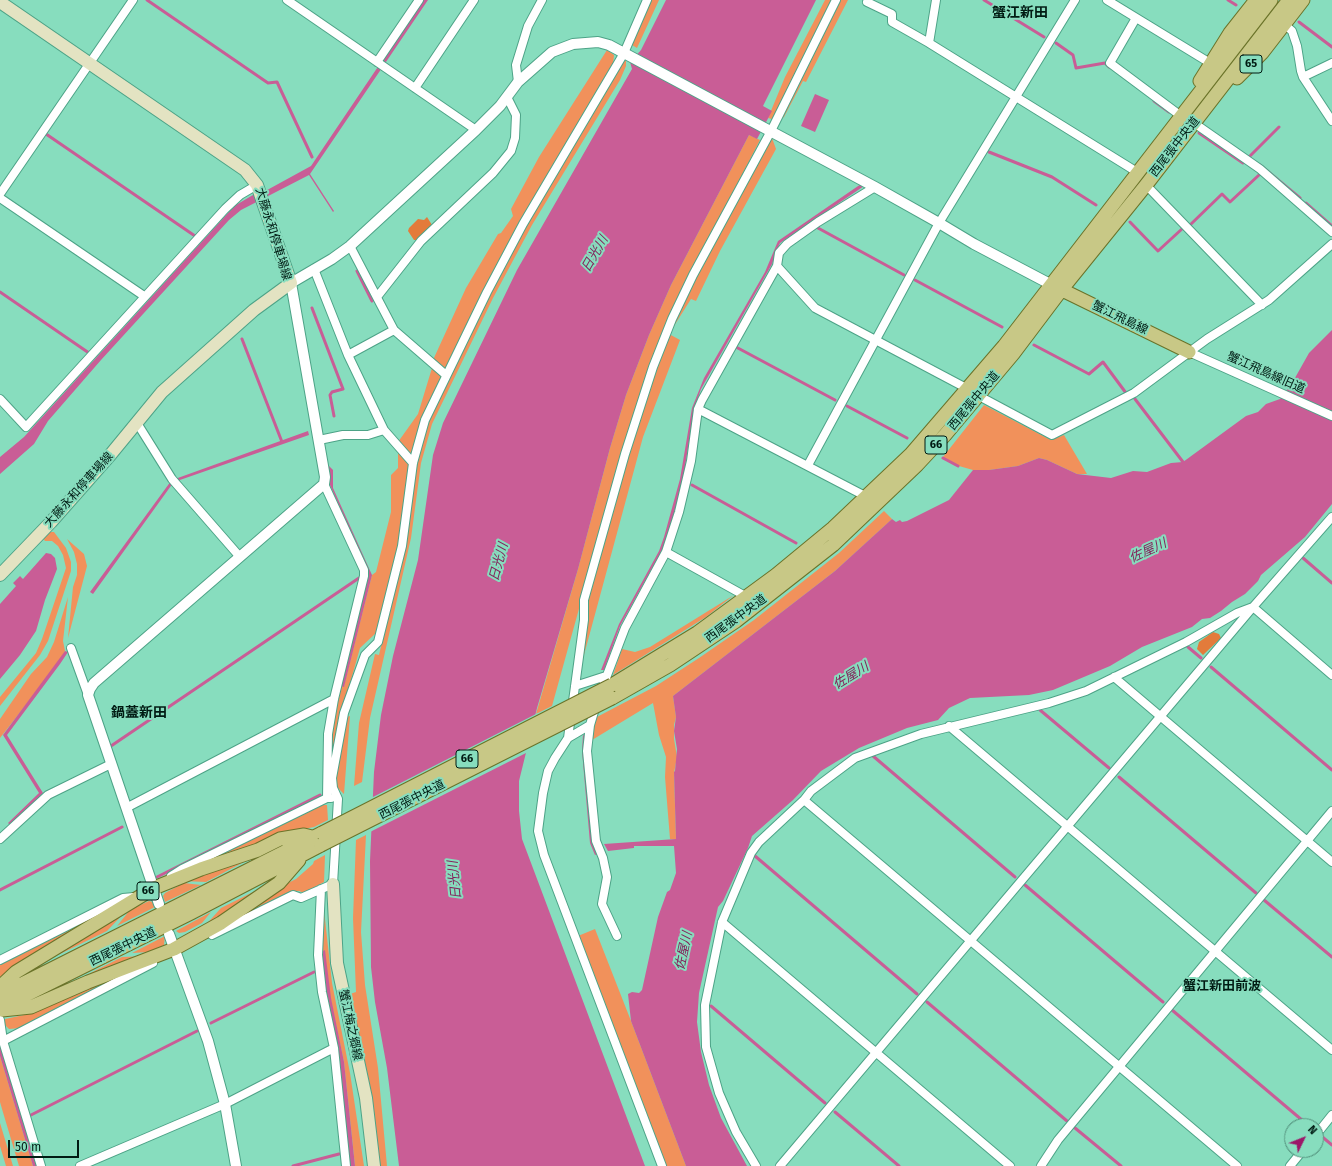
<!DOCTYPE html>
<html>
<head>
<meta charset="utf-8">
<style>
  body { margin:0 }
  #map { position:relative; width:1332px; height:1166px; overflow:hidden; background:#87ddbe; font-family:"Fira Sans",sans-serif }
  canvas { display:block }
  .north { position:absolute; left:1284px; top:1118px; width:40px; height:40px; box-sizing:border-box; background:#87ddbe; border:1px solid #518f7a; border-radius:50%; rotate:47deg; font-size:11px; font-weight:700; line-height:16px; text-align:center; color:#011b13 }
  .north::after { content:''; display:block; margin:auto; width:14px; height:18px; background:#9c1769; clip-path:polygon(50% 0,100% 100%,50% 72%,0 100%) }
  .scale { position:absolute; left:8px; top:1140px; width:71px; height:18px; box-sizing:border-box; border:2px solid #011b13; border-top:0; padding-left:5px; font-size:12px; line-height:14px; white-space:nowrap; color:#011b13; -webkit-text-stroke:3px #87ddbe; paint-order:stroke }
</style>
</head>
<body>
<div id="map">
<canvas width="1332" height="1166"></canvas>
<div class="north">N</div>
<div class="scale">50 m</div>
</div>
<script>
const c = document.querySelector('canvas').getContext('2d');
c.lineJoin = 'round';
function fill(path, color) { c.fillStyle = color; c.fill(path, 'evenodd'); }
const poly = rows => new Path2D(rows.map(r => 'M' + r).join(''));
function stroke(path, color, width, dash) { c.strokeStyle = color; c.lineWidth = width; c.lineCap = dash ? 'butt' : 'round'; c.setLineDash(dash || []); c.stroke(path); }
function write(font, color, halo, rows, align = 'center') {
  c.font = font + ' "Fira Sans","Noto Sans JP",sans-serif'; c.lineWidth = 4; c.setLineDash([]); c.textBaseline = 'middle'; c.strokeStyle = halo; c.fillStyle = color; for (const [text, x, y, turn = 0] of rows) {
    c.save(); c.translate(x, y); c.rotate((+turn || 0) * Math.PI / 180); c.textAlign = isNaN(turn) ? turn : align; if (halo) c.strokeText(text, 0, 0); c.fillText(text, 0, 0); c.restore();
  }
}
const green = poly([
  [651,0,659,0,637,48,632,45],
  [825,0,833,0,772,119,768,118,785,77],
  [841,0,848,0,806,82,803,81,784,117,780,120],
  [607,50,614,55,613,65,445,370,433,360,466,288,498,234,501,233,513,216,511,209,539,157],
  [626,60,626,66,620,80,532,225,493,298,432,424,421,463,411,538,370,718,362,782,354,786,359,723,375,654,379,655,406,542,416,462,427,421,525,225,620,65],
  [749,135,760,140,691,274,622,454,552,706,536,714,578,569,610,448,626,395,649,335,671,285],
  [772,138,776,149,720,251,696,301,691,299,674,326,672,326,696,277],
  [669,334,680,340,643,437,581,666,589,593,628,455,656,367],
  [432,368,442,377,412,454,410,455,398,442,418,414],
  [984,405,1051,440,1064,435,1087,474,1077,474,1047,460,1039,458,1018,466,989,470,973,470,959,466,943,457],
  [398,451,409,462,399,548,377,632,360,648,342,712,330,777,330,737,340,686,344,686,372,575,376,572,391,512,391,475,398,468],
  [884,511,892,519,835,571,673,696,676,717,674,725,674,739,677,757,674,773,676,839,670,839,665,777,666,757,659,735,653,703,592,740,595,718,656,686,699,658,754,620,839,553],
  [49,532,54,532,66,548,71,562,71,571,48,641,40,655,0,706,0,697,36,653,42,639,66,568,63,555,58,546,52,541,45,541,43,538],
  [67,539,84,554,87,566,68,638,73,587,77,575,77,564,74,552],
  [734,595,706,617,613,675,622,649,635,652,650,647],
  [68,597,63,641,65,651,59,662,0,738,0,719,31,674,47,657,54,642],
  [350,716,344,794,337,787,335,775,347,717],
  [322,805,327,805,328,820,314,827,284,833,193,868],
  [366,835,361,932,365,985,378,1068,387,1166,380,1166,350,994,356,992,353,918,356,840],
  [261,853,206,882,182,881],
  [325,855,324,882,304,893,299,891,291,891,227,924,282,886,296,879,313,864,314,861],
  [279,879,203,928,221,908],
  [184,883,201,885,165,902,163,896,165,893],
  [149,901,153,902,155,907,117,926,130,910],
  [129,908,107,931,19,974],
  [324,910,332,983,350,1073,364,1166,355,1166,344,1062,321,952],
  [211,912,202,923,185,932,179,933,176,931],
  [101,914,3,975,0,977,0,964],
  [595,929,631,1021,686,1166,665,1166,578,936],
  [165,936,164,945,149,952,132,953],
  [149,956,63,987,122,957],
  [128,973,21,1028,9,1029,5,1025,5,1019,24,1015,86,987],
  [0,1056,33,1166,19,1166,2,1109,0,1102],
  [0,1123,13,1166,6,1166,0,1146]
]);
const forest = poly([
  [427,217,432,225,417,240,414,240,408,231,409,228,418,219,424,220],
  [1213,632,1219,634,1221,638,1203,655,1197,649,1199,642]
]);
const water = poly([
  [423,0,428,0,310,174,334,211,333,212,309,175,241,210,229,220,101,360,48,421,34,444,0,474,0,457,24,437,228,213,236,205,253,195,269,189,311,166],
  [666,0,816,0,763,106,772,111,757,139,749,135,671,285,649,335,626,395,610,448,578,569,537,708,519,781,519,811,522,839,645,1166,399,1166,387,1068,375,1002,371,967,370,861,374,772,381,715,393,656,418,560,433,455,443,423,517,270,632,69,630,62,641,50],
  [815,94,829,100,815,132,801,126],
  [861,184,864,186,780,243,777,249,772,264,701,389,694,409,683,480,667,538,661,552,620,626,604,670,601,670,619,624,659,551,664,537,680,479,692,408,704,378,765,272,778,241],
  [1332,330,1332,504,1305,537,1261,575,1258,581,1245,594,1232,602,1221,611,1210,618,1202,619,1192,627,1142,647,1110,666,1053,690,1029,695,970,698,949,708,938,720,907,728,859,748,821,771,793,800,752,836,748,848,723,901,718,907,699,993,697,1022,701,1052,709,1085,721,1118,747,1166,686,1166,631,1021,628,994,632,992,639,993,642,990,658,917,667,892,670,890,676,873,674,846,634,846,634,848,608,851,604,844,676,839,674,772,675,771,677,749,674,731,676,717,673,696,835,571,892,519,896,522,900,520,902,522,907,521,949,500,973,470,989,470,1018,466,1039,458,1047,460,1077,474,1111,478,1133,471,1147,472,1171,463,1183,462,1246,416,1258,412,1266,404,1280,399,1291,385,1309,353],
  [308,431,309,435,177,481,175,479],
  [329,466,333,470,333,488,372,575,344,687,341,686,368,571,330,485],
  [171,481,173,483,93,594,90,592],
  [46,553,51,554,55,558,57,569,45,600,36,631,20,655,0,679,0,604,16,586,13,583,20,576,23,579],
  [65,651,68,652,60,664,7,735,43,793,10,825,8,823,39,793,3,735],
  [583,735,585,736,598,854,595,855,590,843,582,751],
  [325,950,331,998,344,1062,355,1166,350,1166,324,981,321,952],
  [0,1045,37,1166,33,1166,0,1056]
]);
const pier = poly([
  [538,713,528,752,370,832,371,798]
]);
const stream = poly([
  [147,0,268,83,277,82,312,157],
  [984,0,1044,37],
  [1228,0,1236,5],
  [1299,22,1332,47],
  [1056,43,1073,55,1076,68,1105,63,1109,67],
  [1154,101,1169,112],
  [1199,133,1243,163],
  [46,134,195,236],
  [989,152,1052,177,1096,205],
  [1250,158,1249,157,1279,127],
  [1260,165,1300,198],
  [1306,203,1332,226],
  [1130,222,1158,251,1183,228],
  [1190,225,1222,194,1230,202,1259,175],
  [818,228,904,275],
  [357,271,372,301],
  [915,280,1002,327],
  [0,292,89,353],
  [312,308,343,389,332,392,330,395,334,416],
  [242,339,282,442],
  [1034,345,1089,374,1103,362,1126,393],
  [736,347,835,400],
  [1135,399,1183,462],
  [847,406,907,438],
  [943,458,958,466],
  [692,485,796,543],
  [1303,558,1332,583],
  [1188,647,1201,658],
  [1211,667,1332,770],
  [1040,710,1109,768],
  [111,746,359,578],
  [873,756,1015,877],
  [1119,777,1256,893],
  [755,856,917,994],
  [157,877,320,795],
  [1025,885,1163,1002],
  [0,890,122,827],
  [1264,900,1332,957],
  [927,1002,1067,1121],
  [711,1006,825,1103],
  [1172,1010,1309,1126],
  [211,1023,314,972],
  [835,1112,899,1166],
  [31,1115,197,1031],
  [1075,1128,1121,1166],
  [1320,1135,1332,1145],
  [293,1166,339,1154]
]);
const minor = poly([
  [287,0,476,130],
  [936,0,929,43,1137,172],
  [1107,0,1210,63],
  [867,2,892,14,892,22,929,43],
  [1136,18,1110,63,1181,116],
  [1284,24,1292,31,1297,46,1301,71,1303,77,1332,121],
  [377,62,419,0],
  [1303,77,1332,63],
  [518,82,516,65,528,26,542,0],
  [415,88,474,0],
  [1194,123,1260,169,1332,232],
  [1146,185,1262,305],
  [0,194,133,0],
  [0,198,144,296],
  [350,246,394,330,446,375],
  [777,266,815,308,968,389],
  [314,269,348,355,384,430,413,463],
  [377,297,421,241,493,173,511,151,515,138,516,115,507,97],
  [1189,352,1332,416],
  [348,355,394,330],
  [979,396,1052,435,1134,393,1207,339,1269,300,1332,244],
  [0,399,26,427,225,209,240,195,257,185],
  [698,409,867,497],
  [137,423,172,479,240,557],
  [319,440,343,435,368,435,384,430],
  [808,465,939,223,1075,0],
  [324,484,364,570,364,576,334,699,328,734,327,798],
  [666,552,747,597],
  [1253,607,1332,675],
  [71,648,88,695],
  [1114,677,1332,862],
  [575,686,606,676],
  [601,691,625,628,666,552,679,512,691,461,698,409,702,400,777,266,779,253,787,244,818,222,875,187],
  [596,705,590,725,587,751,596,841,603,858,607,877,602,904,617,936],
  [590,725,568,738,555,758,548,771,543,793,538,831,544,855,662,1166],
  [949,726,1332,1050],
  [568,738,584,620,584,600,625,454,653,367,672,319,693,275,771,131,836,0],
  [804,800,1237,1166],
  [126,808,334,699],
  [0,839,48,795,111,764],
  [171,876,182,869,327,798,331,798],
  [321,889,318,955,322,992,334,1048,346,1166],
  [722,922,1010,1166],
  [212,935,293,895,301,898,333,884,338,799,333,788,332,778,344,713,365,655,378,642,402,546,413,463,425,420,487,292,523,224,624,53,647,0],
  [0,960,123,898,134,897],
  [0,1020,3,1041],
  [1316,1135,1332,1115],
  [41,1166,3,1041,153,963],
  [80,1166,225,1104,334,1048],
  [756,1166,736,1132,719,1093,706,1047,705,1005,722,922,751,853,759,842,804,800,811,791,855,758,921,734,1049,703,1086,691,1186,642,1237,613,1253,607],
  [780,1166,1253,607,1332,517],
  [1041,1166,1058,1140,1332,811],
  [1290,1166,1303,1150]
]);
const tertiary = poly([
  [159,904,88,695,90,689,94,683,324,484,325,477,291,283,332,259,350,246,476,130,500,106,518,82,552,52,573,44,598,42,609,45,875,187,939,223,974,244,1050,284],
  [169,934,208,1041,225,1104,236,1166]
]);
const secondary = poly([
  [0,2,245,170,257,185,291,283,254,310,162,392,111,454,51,522,0,575],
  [333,884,337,963,366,1098,374,1166]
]);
const primary = poly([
  [1237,78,1262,53,1303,0],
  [1200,81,1230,33,1256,0],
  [1054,286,1189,352],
  [612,685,697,633,776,575,833,528,911,454,1004,346,1271,0],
  [612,698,670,665,736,621,833,545,917,465,945,435,1013,354,1062,289,1146,185,1289,0],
  [0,987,16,972,154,888,201,869,258,850,280,839,304,835,312,837],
  [0,995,322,833],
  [0,1008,191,913,321,845],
  [2,1010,31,1007,88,982,174,949,221,923,279,883,299,860]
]);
const primaryBridge = poly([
  [322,833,612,685],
  [321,845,612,698]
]);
const shields = [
  [1251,64,22],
  [936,445,22],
  [467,759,22],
  [148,891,22]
];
const shieldNames = [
  ["65",1251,64],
  ["66",936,445],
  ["66",467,759],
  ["66",148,891]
];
const streetNames = [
  ["西尾張中央道",1175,147,-52],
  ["大藤永和停車場線",273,234,73],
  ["蟹江飛島線",1120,318,26],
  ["蟹江飛島線旧道",1266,373,24],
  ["西尾張中央道",974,401,-50],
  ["大藤永和停車場線",79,490,-48],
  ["西尾張中央道",736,619,-36],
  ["西尾張中央道",412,800,-27],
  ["西尾張中央道",123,947,-26],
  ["蟹江梅之郷線",350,1025,78]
];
const waterNames = [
  ["日光川",595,254,-60],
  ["佐屋川",1148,551,-25],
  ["日光川",499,562,-75],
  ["佐屋川",851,676,-32],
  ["日光川",455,880,-96],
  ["佐屋川",684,951,-78]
];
const neighbourhoodNames = [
  ["蟹江新田前波",1222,986]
];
const quarterNames = [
  ["蟹江新田",1020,13],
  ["鍋蓋新田",139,713]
];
fill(green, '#f1915b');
fill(forest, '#e37b3b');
fill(water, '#c95d96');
fill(pier, '#87ddbe');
stroke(stream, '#c95d96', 3);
stroke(minor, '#4da387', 10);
stroke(tertiary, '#4da387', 12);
stroke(secondary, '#4da387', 14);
stroke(primary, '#6a7329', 15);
stroke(minor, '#fff', 8);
stroke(tertiary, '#fff', 10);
stroke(secondary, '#e3e3c2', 12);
stroke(primary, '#c8c886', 13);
stroke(primaryBridge, '#6a7329', 15, []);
stroke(primaryBridge, '#c8c886', 13);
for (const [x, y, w] of shields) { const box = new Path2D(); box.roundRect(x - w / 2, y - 9, w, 18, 3); c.fillStyle = '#87ddbe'; c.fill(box); stroke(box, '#011b13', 1); }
write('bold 11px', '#011b13', null, shieldNames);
write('12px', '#011b13', '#87ddbe', streetNames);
write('italic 13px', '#83215a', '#87ddbe', waterNames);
write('bold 13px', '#011b13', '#87ddbe', neighbourhoodNames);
write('bold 14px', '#011b13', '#87ddbe', quarterNames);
</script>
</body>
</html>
